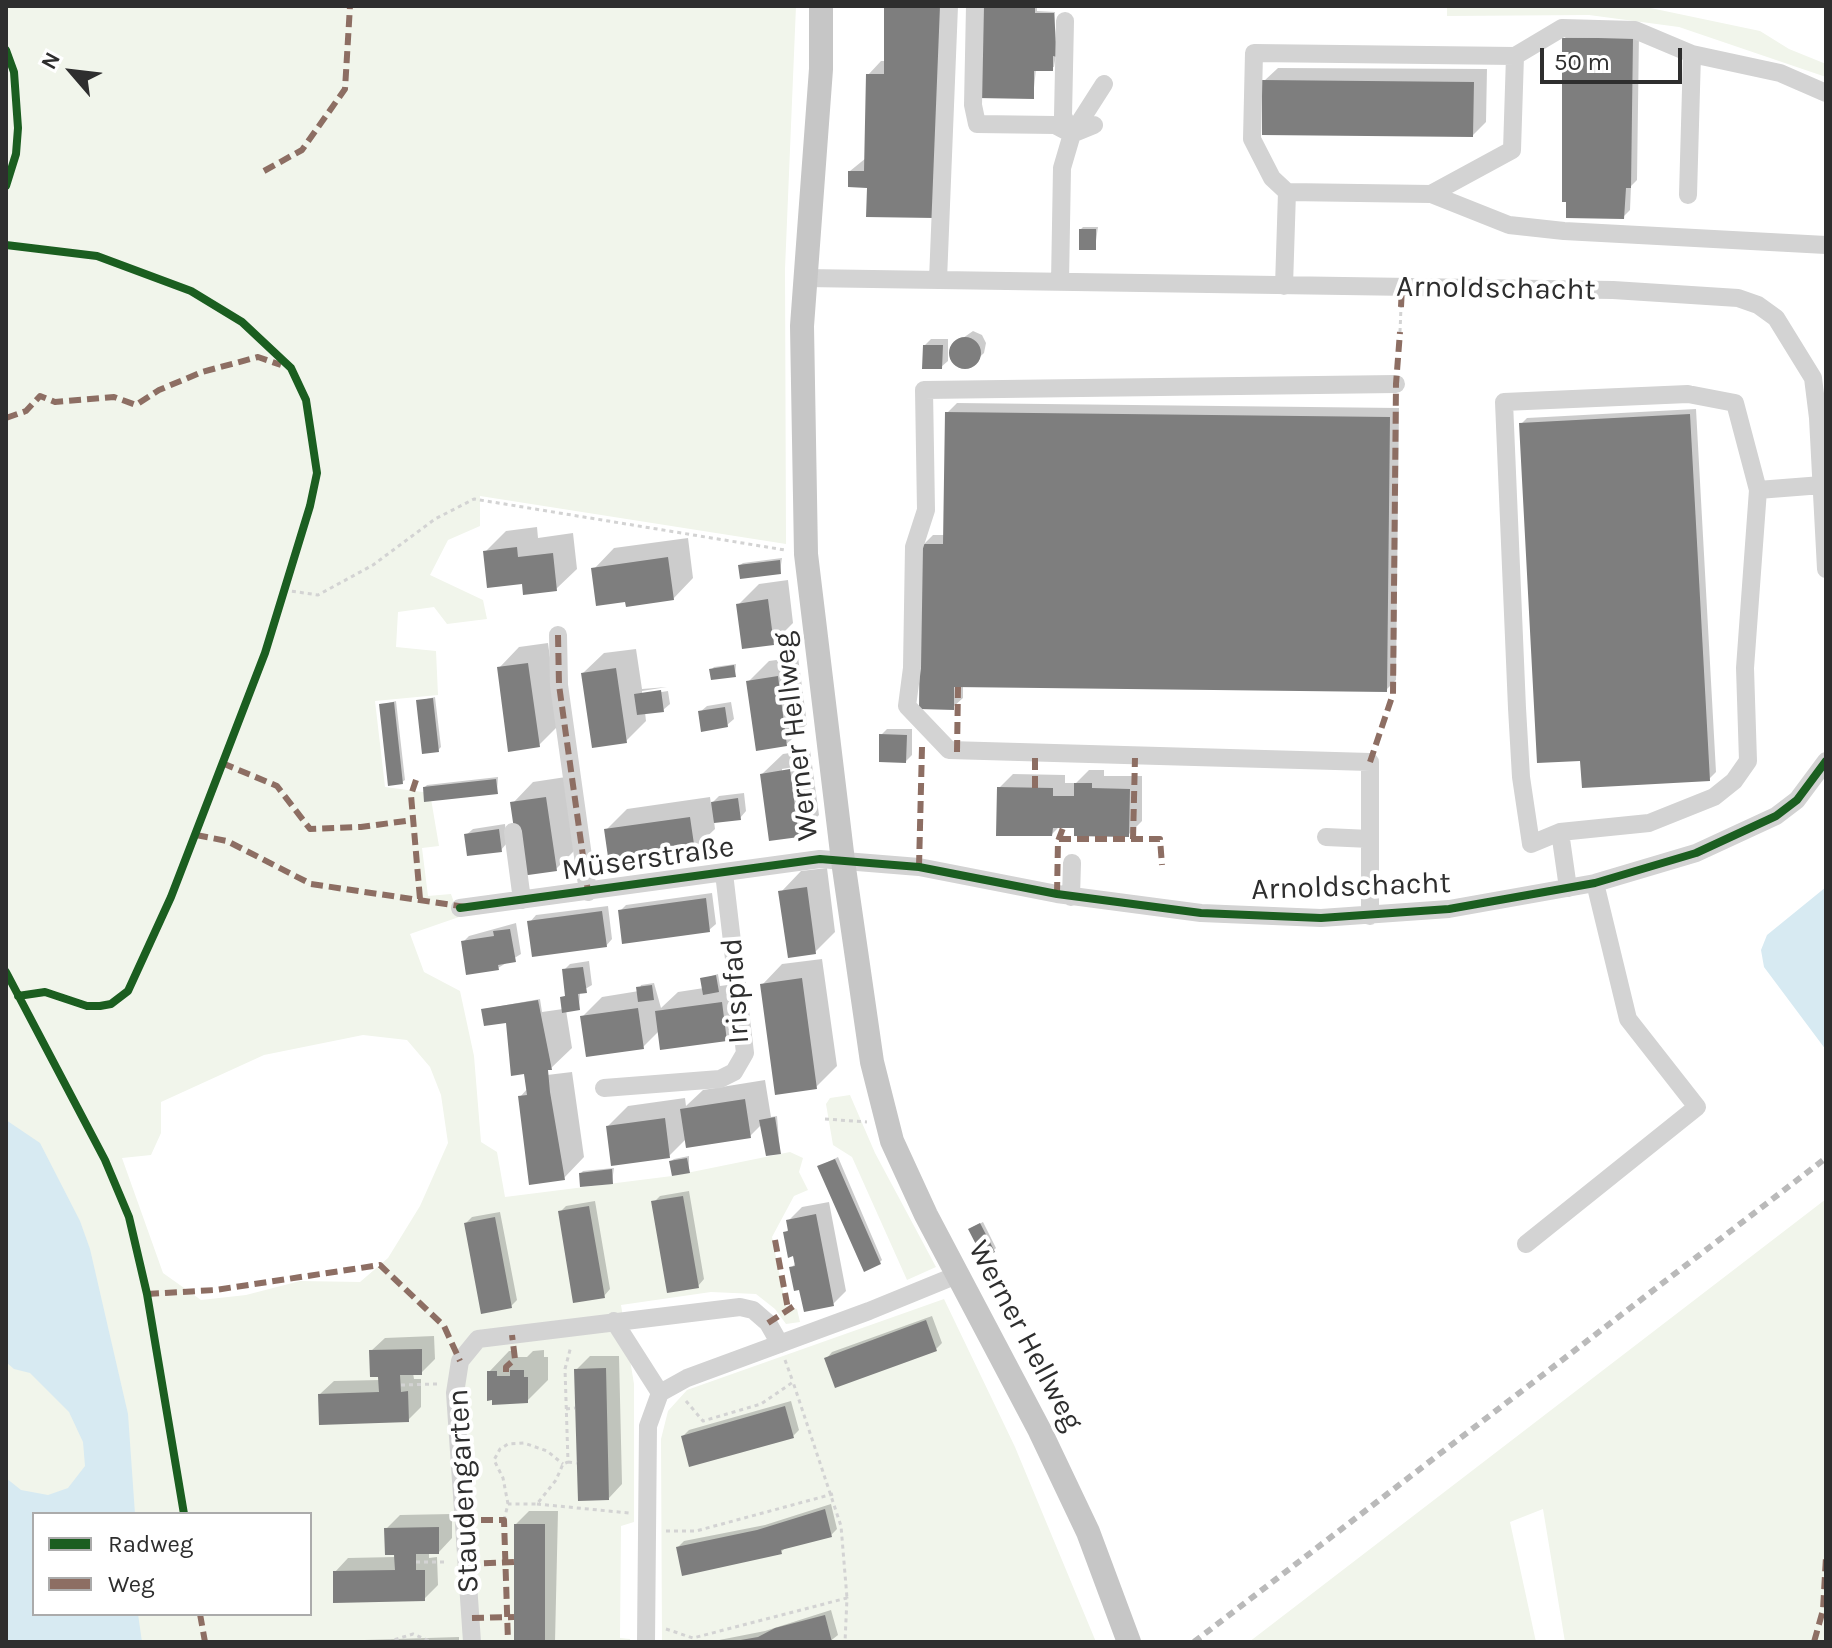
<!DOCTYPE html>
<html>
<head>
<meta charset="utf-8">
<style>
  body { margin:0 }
  #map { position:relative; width:1832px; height:1648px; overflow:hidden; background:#fff; font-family:Karla,sans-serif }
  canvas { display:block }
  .frame { position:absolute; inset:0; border:8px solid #2e2e2e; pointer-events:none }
  .legend { position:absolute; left:32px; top:1512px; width:280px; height:104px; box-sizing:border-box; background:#fff; border:2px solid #ababab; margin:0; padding:10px 14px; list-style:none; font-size:24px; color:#2e2e2e }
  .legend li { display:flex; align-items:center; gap:16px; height:40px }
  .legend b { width:40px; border:2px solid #ababab }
  .north { position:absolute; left:32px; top:32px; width:80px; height:80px; -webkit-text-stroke:6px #fff; paint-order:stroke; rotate:298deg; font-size:22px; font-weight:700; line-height:32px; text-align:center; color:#2e2e2e }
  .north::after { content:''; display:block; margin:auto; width:28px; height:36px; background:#2e2e2e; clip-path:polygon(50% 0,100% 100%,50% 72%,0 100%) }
  .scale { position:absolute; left:1540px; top:48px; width:142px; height:36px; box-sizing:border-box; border:4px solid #2e2e2e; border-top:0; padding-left:10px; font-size:24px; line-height:28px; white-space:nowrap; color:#2e2e2e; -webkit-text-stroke:6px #fff; paint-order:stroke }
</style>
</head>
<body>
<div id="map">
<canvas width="1832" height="1648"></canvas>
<div class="frame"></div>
<ul class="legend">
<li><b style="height:10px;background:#1b5e20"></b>Radweg</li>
<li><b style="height:10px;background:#8d6e63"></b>Weg</li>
</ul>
<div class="north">N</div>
<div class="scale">50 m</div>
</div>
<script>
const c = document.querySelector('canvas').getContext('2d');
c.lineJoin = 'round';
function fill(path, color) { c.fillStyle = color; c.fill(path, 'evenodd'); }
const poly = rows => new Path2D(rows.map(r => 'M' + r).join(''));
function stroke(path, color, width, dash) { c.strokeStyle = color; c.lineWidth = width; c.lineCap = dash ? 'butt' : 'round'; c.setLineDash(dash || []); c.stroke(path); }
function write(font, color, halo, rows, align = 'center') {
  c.font = font + ' Karla,sans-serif'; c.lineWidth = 8; c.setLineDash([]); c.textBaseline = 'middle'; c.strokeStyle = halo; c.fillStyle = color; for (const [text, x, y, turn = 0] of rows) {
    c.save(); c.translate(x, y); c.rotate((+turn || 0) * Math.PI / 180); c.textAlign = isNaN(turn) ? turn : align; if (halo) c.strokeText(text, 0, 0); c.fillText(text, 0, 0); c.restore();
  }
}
const green = poly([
  [6,6,796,6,785,269,786,544,480,496,480,526,448,540,430,575,483,600,487,619,447,624,434,607,398,612,396,647,436,651,438,695,375,701,385,787,430,793,439,846,422,848,428,896,451,894,459,917,410,934,424,972,460,991,474,1056,481,1142,497,1152,505,1197,672,1176,790,1152,803,1158,799,1172,808,1190,794,1196,772,1237,786,1306,797,1309,800,1322,786,1324,775,1309,756,1294,711,1292,621,1305,634,1384,634,1522,621,1526,620,1638,630,1639,631,1642,6,1642],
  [363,1035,407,1040,430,1067,441,1095,448,1143,420,1206,388,1258,360,1282,300,1281,246,1295,201,1300,163,1273,122,1158,151,1155,161,1133,161,1102,264,1055],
  [34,1514,310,1514,310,1614,34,1614],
  [1447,6,1641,6,1760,31,1789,49,1826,64,1826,77,1679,27,1589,15,1447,16],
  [850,1095,875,1153,936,1267,907,1280,852,1157,833,1145,826,1104,830,1098],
  [1826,1199,1826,1642,1565,1642,1543,1509,1510,1522,1536,1642,1249,1642],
  [944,1299,1015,1447,1096,1642,662,1642,661,1439,668,1411,687,1390]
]);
const water = poly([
  [1826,887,1826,1050,1764,967,1761,950,1767,935],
  [6,1120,40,1143,80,1221,90,1249,128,1414,135,1514,34,1514,34,1614,138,1614,142,1642,6,1642,6,1478,21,1490,48,1495,68,1488,85,1466,83,1442,69,1412,30,1373,14,1369,6,1362]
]);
const shadow = poly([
  [886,6,950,6,869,186,850,171,866,158,868,75,881,61,886,61],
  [982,6,1037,6,1037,11,1055,12,1055,41,1058,41,1054,67,1036,69,1033,97],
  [1570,32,1639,33,1637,180,1631,186,1630,210,1623,217,1564,39],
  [1278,68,1487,69,1486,122,1473,135,1264,81],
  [1083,227,1098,227,1095,248,1081,229],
  [973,331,982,335,986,343,984,353,970,366,957,365,951,354,953,345],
  [931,339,948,339,948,361,941,367,925,345],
  [957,403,1399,408,1396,680,1386,690,963,685,963,698,953,707,923,545,933,535,946,535,947,413],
  [1696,409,1716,772,1709,779,1521,424,1527,418],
  [537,527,538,538,573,533,577,569,556,589,523,582,485,552,506,531],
  [688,538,693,578,673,599,594,569,614,548],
  [782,558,780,572,740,565,743,563],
  [788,580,793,623,773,643,738,605,759,584],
  [548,643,559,725,539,745,499,668,519,647],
  [636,649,642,689,667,687,642,691,642,695,668,691,670,704,663,710,645,712,646,721,626,741,583,673,604,653],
  [798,657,807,724,787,744,749,681,769,661],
  [736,664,735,675,711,670,714,667],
  [435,697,441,747,438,750,418,701],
  [396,701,405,780,402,782,381,705],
  [731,702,734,719,727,725,700,712,707,706],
  [887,729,912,729,912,755,906,761,881,735],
  [810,750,819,815,799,835,762,774,783,754],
  [800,766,801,770,782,773,782,769],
  [1089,770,1104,770,1104,776,1142,776,1142,821,1128,835,1060,826,1052,834,999,788,1013,774,1065,775,1065,783,1076,783],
  [498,777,497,792,425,787,427,785],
  [566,777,576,849,556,869,513,803,533,782],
  [744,793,746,811,740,818,714,821,715,829,694,849,606,830,627,809,710,797,711,804,719,796],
  [505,824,507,843,501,850,466,835,473,829],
  [827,868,835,932,815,952,781,892,801,871],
  [712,893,716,924,709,930,620,911,626,905],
  [608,906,612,939,606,946,530,922,536,915],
  [516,923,521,954,498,968,463,942,469,936],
  [822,959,837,1066,816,1087,762,985,782,964],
  [589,961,592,985,580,992,579,1009,566,1010,572,1048,550,1069,550,1060,547,1075,572,1072,584,1157,564,1178,520,1097,528,1088,509,1020,484,1009,540,999,542,1012,563,1009,562,998,567,995,564,970,570,964],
  [718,974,720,986,742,983,747,1018,726,1039,660,1030,643,1047,582,1017,602,997,639,991,641,985,654,983,661,1008,678,992,704,988,702,979],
  [765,1080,771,1117,777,1116,780,1152,762,1124,750,1136,686,1139,669,1156,608,1126,628,1106,685,1098,686,1106,703,1090],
  [689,1156,689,1171,671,1161,674,1159],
  [838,1157,882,1260,880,1262,820,1166],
  [614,1168,612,1182,581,1173,583,1171],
  [689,1191,704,1279,698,1286,654,1202,660,1196],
  [595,1201,610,1289,604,1296,560,1212,566,1206],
  [829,1202,846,1291,833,1304,801,1288,791,1268,796,1263,785,1233,789,1229,788,1221,802,1207],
  [500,1212,517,1300,511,1306,466,1223,472,1217],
  [983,1222,996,1248,994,1250,973,1227],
  [932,1316,942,1343,936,1349,826,1359,832,1352],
  [434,1336,435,1359,421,1373,413,1373,414,1379,421,1379,421,1407,408,1420,320,1394,334,1381,380,1380,371,1351,385,1338],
  [544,1350,544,1357,548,1357,548,1380,527,1401,489,1372,509,1351,517,1351,517,1357,527,1357,533,1351],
  [590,1356,619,1356,622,1484,609,1498,576,1370],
  [791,1401,799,1430,793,1436,683,1436,689,1430],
  [831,1504,837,1529,831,1535,786,1547,781,1552,678,1547,684,1541,765,1525],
  [529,1511,558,1511,555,1642,516,1642,516,1524],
  [452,1514,452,1538,439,1552,429,1552,429,1558,437,1557,438,1585,424,1599,335,1572,348,1558,396,1557,386,1529,400,1515],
  [831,1610,838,1635,829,1642,709,1642,765,1631],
  [459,1637,459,1642,362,1642,364,1640]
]);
const building = poly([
  [884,6,941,6,935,218,866,217,867,188,848,187,848,171,864,171,866,74,884,74],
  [980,6,1035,6,1035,13,1054,13,1057,57,1053,56,1053,71,1034,71,1034,99,977,98],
  [1562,38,1633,38,1631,188,1626,188,1624,219,1566,218,1566,202,1562,202],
  [1262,80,1474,82,1473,137,1262,135],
  [1079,229,1096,229,1096,250,1079,250],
  '949 353a16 16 0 1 1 32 0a16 16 0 1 1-32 0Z',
  [923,345,943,345,942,369,922,369],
  [945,412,1390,417,1387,692,954,687,954,710,919,709,921,544,943,544],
  [1690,414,1710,781,1582,788,1580,761,1537,763,1519,423],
  [517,547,518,557,553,553,557,591,523,595,522,584,487,588,483,551],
  [668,557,674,600,626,607,625,602,596,606,591,568],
  [780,560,781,574,740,579,738,565],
  [768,599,774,645,742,649,736,604],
  [528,663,540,747,508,752,497,667],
  [734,665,736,677,711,680,709,669],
  [616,668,627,743,592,748,581,673],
  [778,676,787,746,756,751,746,681],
  [661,690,664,712,637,715,634,694],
  [433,698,439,752,422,754,416,700],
  [394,702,403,784,388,786,379,704],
  [725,707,728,727,701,732,698,711],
  [879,734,907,735,906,763,879,762],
  [790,769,799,837,769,841,760,774],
  [496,779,498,794,424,802,423,787],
  [1074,783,1092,783,1092,788,1130,789,1129,837,1074,836,1074,828,1053,828,1052,836,996,836,997,787,1053,788,1053,796,1074,796],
  [546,797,557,871,521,876,510,802],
  [738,798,741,820,714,823,711,802],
  [690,817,695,851,609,864,604,829],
  [499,829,502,852,467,856,464,834],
  [807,887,816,954,788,958,778,891],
  [706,898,710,932,622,944,618,910],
  [602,911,607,947,532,957,527,921],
  [510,929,516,962,498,965,499,970,466,975,461,941,494,936,493,931],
  [583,967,587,993,578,994,580,1010,562,1013,560,997,565,996,562,969],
  [716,975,719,992,703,995,700,978],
  [802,978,817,1089,775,1095,760,984],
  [652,985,654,1000,638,1002,636,987],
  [538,1000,552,1070,548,1070,550,1092,565,1180,529,1185,518,1096,527,1095,524,1074,511,1076,506,1023,484,1026,481,1009],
  [722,1002,727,1041,660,1050,655,1011],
  [638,1008,644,1049,586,1057,580,1016],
  [745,1099,751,1138,686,1148,680,1109],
  [775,1117,781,1154,766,1156,759,1120],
  [665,1118,670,1158,611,1166,606,1126],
  [687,1158,690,1173,672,1176,669,1161],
  [835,1159,881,1264,864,1272,817,1166],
  [612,1169,613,1184,580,1187,579,1173],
  [683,1196,699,1288,667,1293,651,1201],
  [589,1206,605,1298,573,1303,558,1211],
  [816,1214,834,1306,804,1312,799,1290,794,1291,789,1267,795,1266,793,1256,788,1258,783,1232,788,1231,786,1220],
  [495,1217,512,1308,481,1314,464,1223],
  [980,1223,995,1252,983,1258,968,1229],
  [926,1320,937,1351,835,1388,824,1358],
  [422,1349,422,1375,400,1375,401,1392,408,1391,409,1422,319,1425,318,1394,379,1392,378,1377,370,1377,369,1350],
  [606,1368,609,1500,578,1501,574,1369],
  [510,1370,524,1370,524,1377,528,1377,528,1403,492,1405,492,1400,487,1401,487,1371,497,1371,497,1376,510,1376],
  [785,1406,794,1438,689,1467,681,1436],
  [825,1509,832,1537,781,1550,782,1554,682,1576,676,1547,757,1530],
  [514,1524,545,1524,545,1642,514,1642],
  [439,1527,439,1554,416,1554,416,1570,425,1570,425,1601,333,1603,333,1571,395,1570,394,1555,385,1555,384,1528],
  [825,1615,832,1642,729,1642,758,1637,775,1628]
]);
const path = poly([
  [1400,332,1401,307],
  [284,590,318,595,373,565,435,519,474,499,785,550],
  [825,1119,867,1122],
  [785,1360,793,1382],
  [401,1385,437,1384],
  [686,1401,703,1421,761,1404,793,1382,841,1526,847,1598],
  [566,1409,575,1408],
  [568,1462,577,1463],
  [508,1504,503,1478,494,1460,500,1449,508,1444,524,1443,547,1451,563,1464],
  [537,1504,629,1513],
  [504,1520,508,1504,537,1504,556,1480,563,1464,568,1462,565,1369,571,1346],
  [666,1531,696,1531,833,1494],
  [416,1562,448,1562],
  [666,1629,693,1638,847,1598,845,1642],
  [387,1642,413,1634,432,1642]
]);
const minor = poly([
  [975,6,973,105,977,124,1055,125,1072,134,1094,125],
  [1515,56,1562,28,1635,30,1692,54,1780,73,1826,93],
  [1072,134,1104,84],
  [1287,192,1272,178,1252,139,1254,53,1515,56,1512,150,1431,194],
  [1688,195,1692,54],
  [805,278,1613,290,1738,298,1758,305,1776,318,1813,378,1818,418,1826,569],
  [938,280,949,6],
  [1060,282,1062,168,1072,134,1063,116,1065,21],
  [1284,286,1287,192,1431,194,1509,225,1564,231,1826,245],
  [1688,394,1735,403,1758,490,1745,668,1748,761,1734,781,1714,797,1649,823,1560,832,1531,844,1521,777,1517,708,1504,402,1688,394],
  [1758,490,1822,485],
  [558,635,559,685,588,892],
  [513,832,522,900],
  [1560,832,1568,888],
  [1326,837,1370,839],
  [1071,897,1072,863],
  [460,908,820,859,919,867,1057,894,1201,913,1321,918,1449,909,1595,883,1696,853,1776,816,1797,800,1826,761],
  [1370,916,1370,762,949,750,907,706,912,668,914,547,926,510,924,390,1396,384],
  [604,1088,720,1079,734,1072,745,1053,724,873],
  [1526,1244,1697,1107,1628,1019,1595,883],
  [614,1321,660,1393],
  [472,1642,455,1393,460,1361,478,1339,740,1307,753,1310,768,1323,780,1344],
  [646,1642,648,1426,660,1393,687,1378,869,1311,957,1275]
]);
const major = poly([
  [821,6,821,69,802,326,806,554,843,861,872,1062,892,1141,926,1215,1040,1431,1088,1532,1129,1642]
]);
const rail = poly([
  [1194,1642,1826,1158]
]);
const quiet = poly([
  [264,171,302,150,345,89,350,6],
  [1401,307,1402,287],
  [6,418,26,411,40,396,55,402,114,397,136,405,159,390,202,372,258,357,281,365],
  [558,635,559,685,588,892],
  [957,752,958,687],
  [1370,762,1393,694,1396,384,1400,332],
  [222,763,277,786,310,829,361,827,413,820],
  [416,780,411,795,420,899],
  [1035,788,1035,754],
  [196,835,227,841,311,884,466,907],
  [1059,839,1160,839,1162,865],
  [1133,839,1135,758],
  [919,867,922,747],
  [1057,894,1058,841,1063,828],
  [775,1240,788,1309],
  [147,1294,215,1290,380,1265,444,1326,460,1361],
  [768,1323,794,1306],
  [506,1372,506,1367,515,1359,512,1335],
  [463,1520,504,1520,508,1642],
  [466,1564,514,1562],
  [200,1614,205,1642],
  [472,1618,514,1617],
  [1814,1642,1823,1610,1826,1557]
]);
const cycleway = poly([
  [6,50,14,72,18,128,16,154,6,186],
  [6,245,97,256,191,291,242,322,291,368,306,400,317,473,310,506,265,653,171,897,128,991,111,1004,100,1006,87,1006,45,992,18,996],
  [460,908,820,859,919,867,1057,894,1201,913,1321,918,1449,909,1595,883,1696,853,1776,816,1797,800,1826,761],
  [6,972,105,1160,129,1217,147,1294,184,1514]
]);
const streetNames = [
  ["Arnoldschacht",1496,289,1],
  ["Werner Hellweg",796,736,-97],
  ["Müserstraße",648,859,-8],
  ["Arnoldschacht",1351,887,-2],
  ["Irispfad",736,991,-94],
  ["Werner Hellweg",1025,1336,62],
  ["Staudengarten",464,1491,-93]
];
fill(green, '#f1f5eb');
fill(water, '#d7eaf2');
fill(shadow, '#0003');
fill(building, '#7e7e7e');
stroke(path, '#d3d3d3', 3, [4, 4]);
stroke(minor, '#d3d3d3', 18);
stroke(major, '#c6c6c6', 24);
stroke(rail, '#bababa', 6, [8, 6]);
stroke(quiet, '#8d6e63', 6, [12, 6]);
stroke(cycleway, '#1b5e20', 8);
write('30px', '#2e2e2e', '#fff', streetNames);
</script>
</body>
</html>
